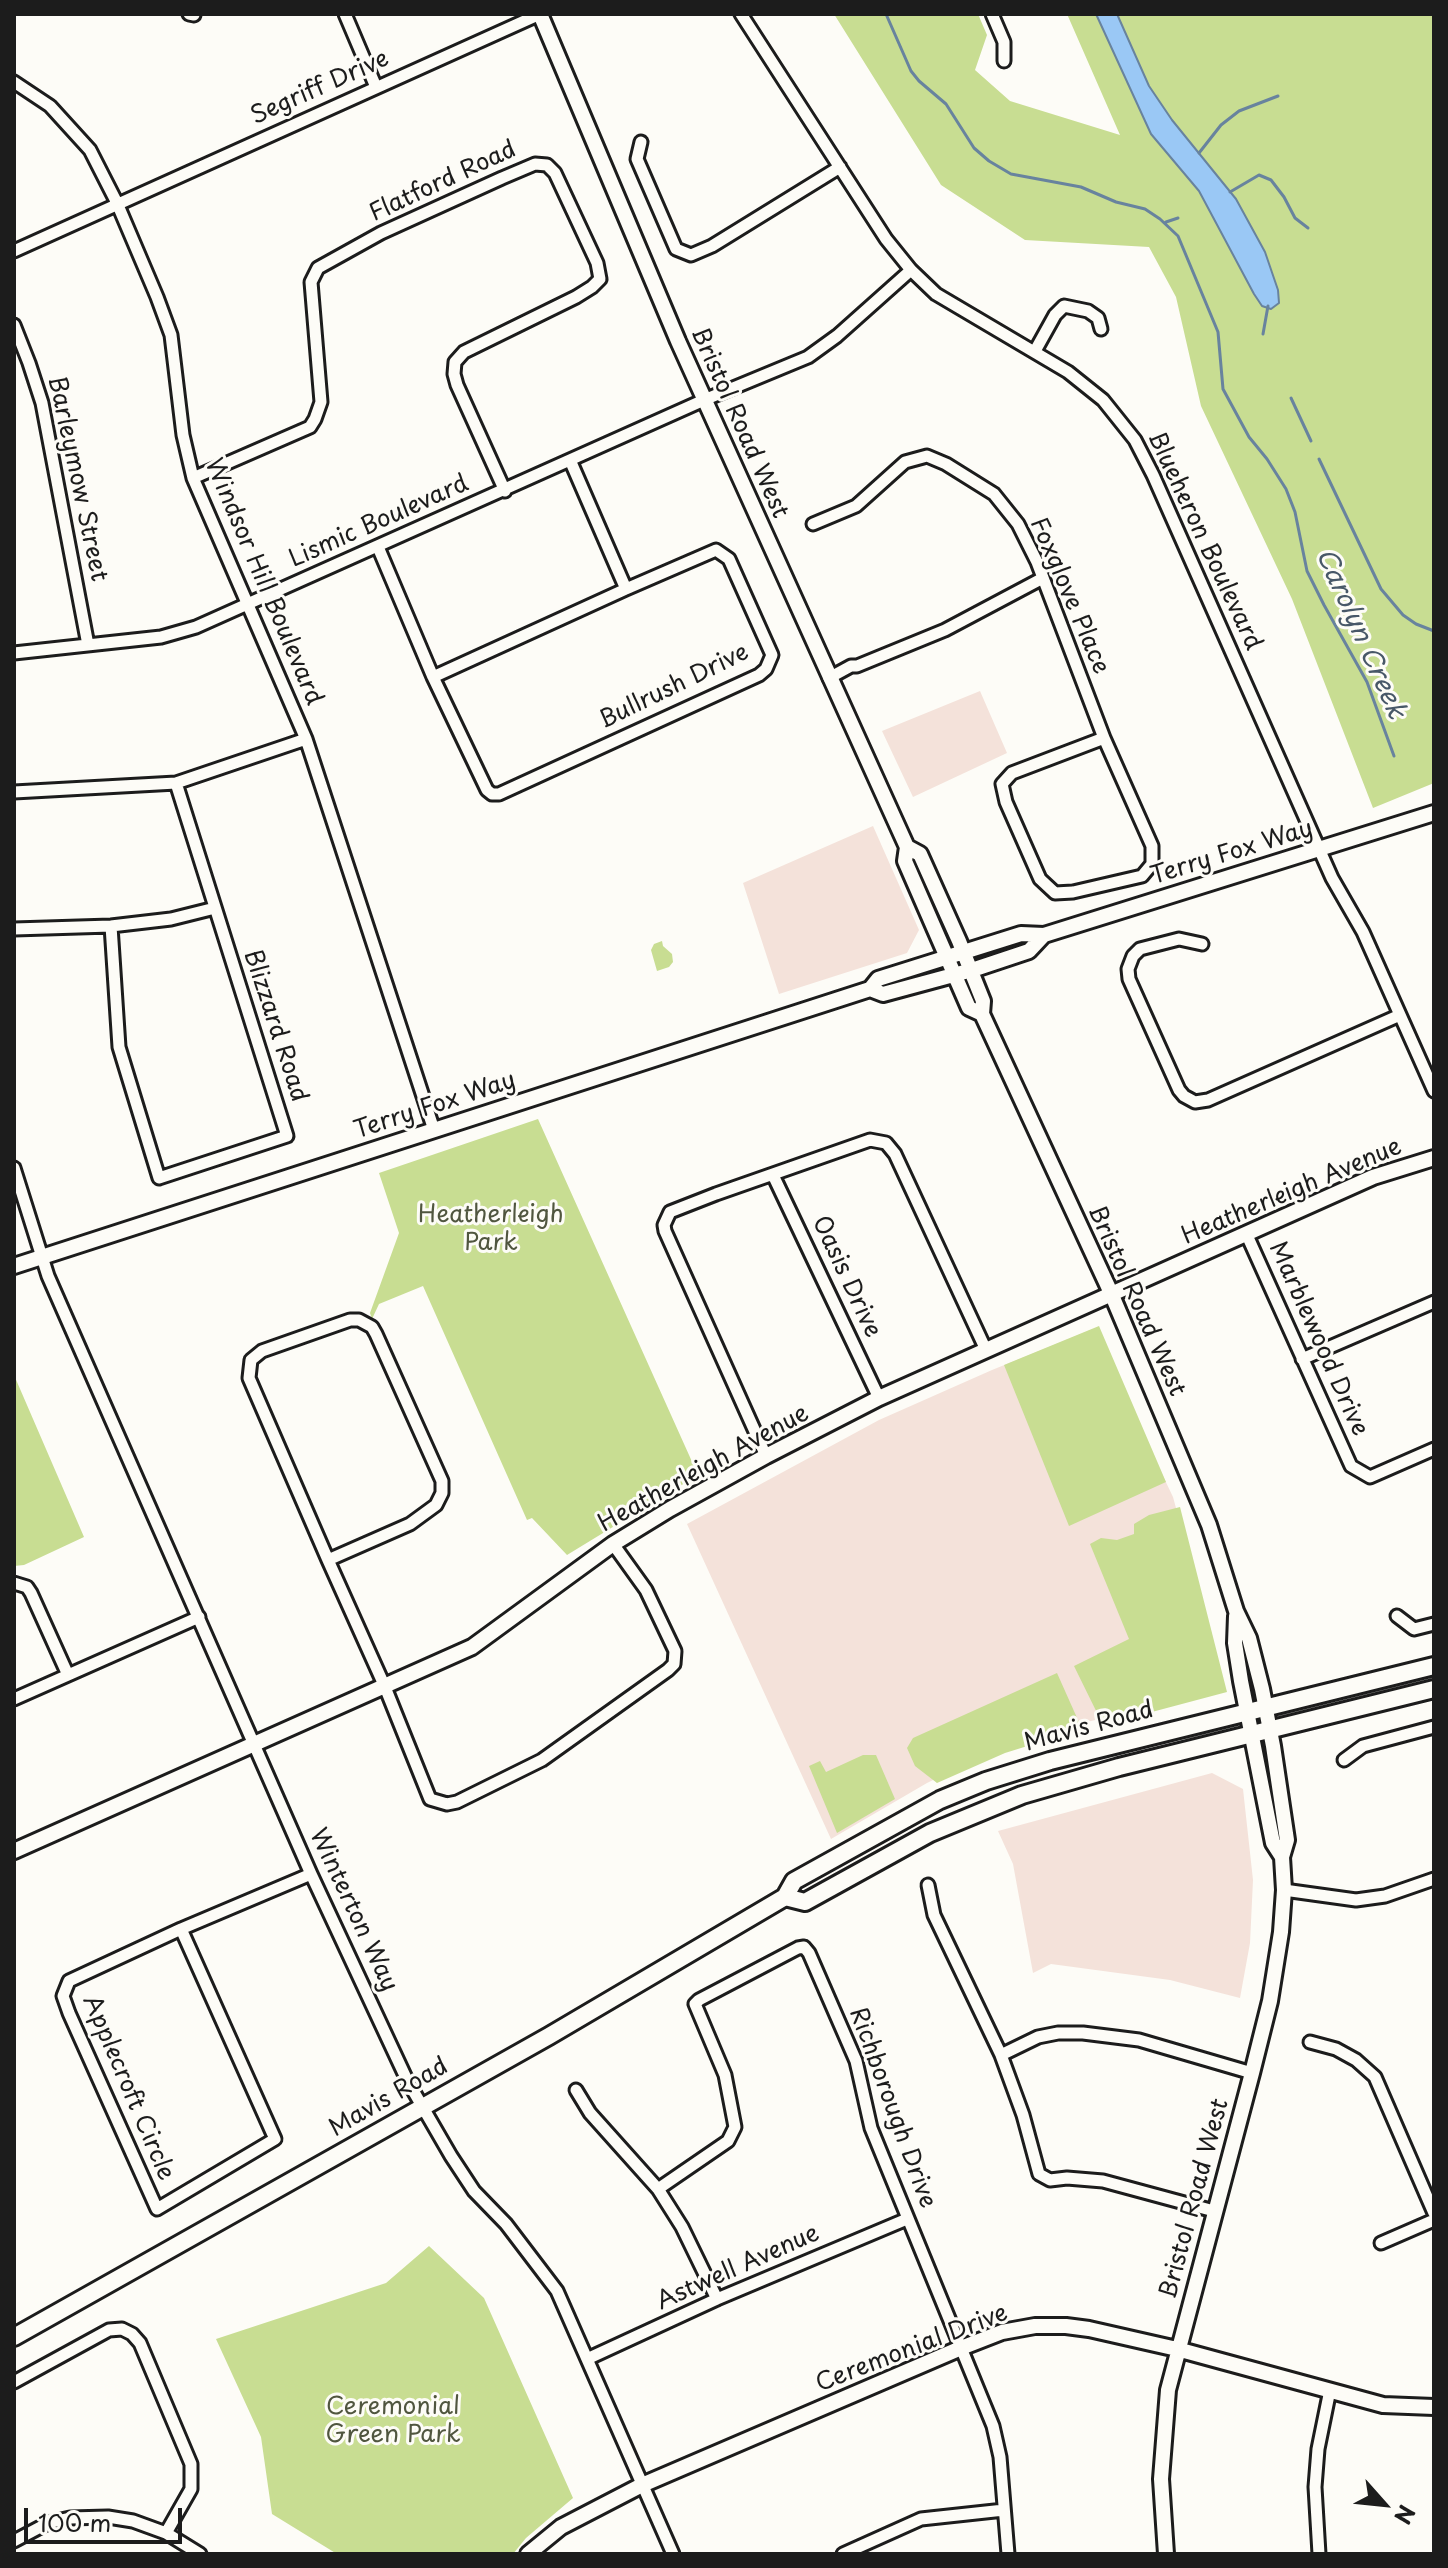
<!DOCTYPE html>
<html>
<head>
<meta charset="utf-8">
<style>
  body { margin:0 }
  #map { position:relative; width:1448px; height:2568px; overflow:hidden; background:#fdfcf7; font-family:"Playpen Sans",sans-serif }
  canvas { display:block }
  .frame { position:absolute; inset:0; border:16px solid #1c1c1c; pointer-events:none }
  .north { position:absolute; left:1344px; top:2464px; width:80px; height:80px; -webkit-text-stroke:6px #fdfcf7; paint-order:stroke; rotate:117deg; font-size:22px; font-weight:700; line-height:32px; text-align:center; color:#1c1c1c }
  .north::after { content:''; display:block; margin:auto; width:28px; height:36px; background:#1c1c1c; clip-path:polygon(50% 0,100% 100%,50% 72%,0 100%) }
  .scale { position:absolute; left:24px; top:2508px; width:158px; height:36px; box-sizing:border-box; border:4px solid #1c1c1c; border-top:0; padding-left:10px; font-size:24px; line-height:28px; white-space:nowrap; color:#1c1c1c; -webkit-text-stroke:6px #fdfcf7; paint-order:stroke }
</style>
</head>
<body>
<div id="map">
<canvas width="1448" height="2568"></canvas>
<div class="frame"></div>
<div class="north">N</div>
<div class="scale">100 m</div>
</div>
<script>
const c = document.querySelector('canvas').getContext('2d');
c.lineJoin = 'round';
function fill(path, color) { c.fillStyle = color; c.fill(path, 'evenodd'); }
const poly = rows => new Path2D(rows.map(r => 'M' + r).join(''));
function stroke(path, color, width, dash) { c.strokeStyle = color; c.lineWidth = width; c.lineCap = dash ? 'butt' : 'round'; c.setLineDash(dash || []); c.stroke(path); }
function write(font, color, halo, rows, align = 'center') {
  c.font = font + ' "Playpen Sans",sans-serif'; c.lineWidth = 6; c.setLineDash([]); c.textBaseline = 'middle'; c.strokeStyle = halo; c.fillStyle = color; for (const [text, x, y, turn = 0] of rows) {
    c.save(); c.translate(x, y); c.rotate((+turn || 0) * Math.PI / 180); c.textAlign = isNaN(turn) ? turn : align; if (halo) c.strokeText(text, 0, 0); c.fillText(text, 0, 0); c.restore();
  }
}
const built = poly([
  [980,691,1007,753,913,797,882,731],
  [873,826,919,930,907,953,779,994,743,883],
  [1093,1329,1173,1497,1217,1658,1191,1697,1062,1728,995,1750,927,1783,831,1839,687,1524,879,1420,992,1370],
  [1212,1773,1243,1789,1253,1880,1250,1943,1240,1998,1170,1980,1051,1964,1033,1973,1013,1864,998,1831]
]);
const green = poly([
  [834,14,978,14,987,35,975,70,1010,101,1120,135,1067,14,1434,14,1434,783,1373,808,1292,599,1201,406,1176,297,1149,247,1025,240,941,185],
  [662,941,663,946,672,954,673,962,669,967,657,971,651,950,654,944],
  [538,1119,698,1475,567,1555,532,1518,527,1520,423,1286,379,1304,372,1319,370,1313,399,1233,379,1173],
  [1099,1326,1166,1482,1069,1526,1004,1365],
  [14,1375,84,1537,24,1565,14,1566],
  [1180,1507,1227,1692,1103,1725,1074,1666,1129,1639,1090,1544,1101,1538,1117,1540,1134,1534,1134,1524,1149,1515],
  [1057,1673,1082,1729,1005,1753,937,1783,915,1766,907,1748,913,1738],
  [863,1755,876,1755,895,1799,837,1833,809,1766,820,1761,826,1772],
  [429,2246,484,2298,573,2498,526,2538,513,2554,337,2554,272,2514,261,2437,216,2339,386,2283]
]);
const water = poly([
  [1096,14,1117,14,1149,86,1172,120,1236,199,1265,252,1278,290,1279,303,1271,309,1262,306,1254,294,1199,191,1151,134,1096,14]
]);
const stream = poly([
  [886,14,911,71,919,81,946,104,974,148,989,161,1011,174,1081,187,1116,202,1145,209,1160,219,1178,236,1218,332,1223,389,1249,437,1267,459,1286,489,1295,512,1307,571,1324,605,1367,682,1394,756],
  [1199,153,1221,125,1239,111,1278,96],
  [1230,192,1259,175,1271,180,1284,197,1295,218,1308,228],
  [1166,222,1178,218],
  [1263,334,1268,306],
  [1291,398,1311,441],
  [1319,459,1381,589,1403,615,1416,624,1434,631]
]);
const minor = poly([
  [189,14,194,15],
  [345,14,376,87],
  [741,14,886,239,911,270,936,294,1068,372,1103,400,1135,440,1153,475,1332,878,1363,932,1434,1091],
  [992,14,1004,42,1004,61],
  [14,82,50,106,90,150,117,203,157,297,171,335,183,435,193,478,306,739,434,1130],
  [641,142,637,159,676,249,691,255,712,246,840,167],
  [14,251,540,14],
  [14,325,29,363,42,403,88,645],
  [1035,351,1055,315,1064,306,1088,311,1098,318,1101,329],
  [570,460,626,589],
  [193,478,310,427,315,419,321,402,311,282,318,268,381,233,502,178,535,164,547,165,555,173,597,263,600,279,592,287,576,297,464,352,455,362,454,374,457,385,505,491],
  [813,524,856,506,905,462,927,456,946,464,994,494,1018,524,1037,562,1104,738],
  [378,547,433,677,487,790,492,794,499,794,759,675,766,669,772,655,729,559,716,550,626,589,433,677],
  [14,653,161,637,196,627,704,400,808,357,837,336,911,270],
  [829,678,851,666,857,666,945,630,1043,578],
  [1104,738,1152,846,1152,864,1142,876,1073,892,1055,893,1040,879,1006,802,1002,784,1012,773,1104,738],
  [14,792,176,783,306,739],
  [111,926,119,1047,159,1178,287,1136,176,783],
  [14,929,111,926,171,919,215,908],
  [1202,944,1179,939,1140,949,1133,956,1128,969,1129,979,1179,1090,1184,1096,1195,1102,1208,1100,1400,1015],
  [14,1168,48,1276,311,1874,407,2080,451,2156,474,2191,506,2224,557,2291,673,2554],
  [773,1175,879,1398],
  [1246,1233,1351,1466,1370,1477,1434,1449],
  [1302,1359,1434,1302],
  [766,1456,665,1231,664,1225,670,1212,716,1194,870,1140,886,1143,895,1154,986,1350],
  [328,1560,410,1524,436,1505,442,1493,442,1481,376,1334,372,1327,359,1320,350,1320,262,1351,251,1360,249,1378,328,1560,385,1687,430,1799,447,1804,457,1802,542,1760,668,1670,674,1664,675,1651,646,1590,613,1544],
  [14,1583,27,1587,31,1593,68,1675],
  [1397,1616,1414,1629,1434,1624],
  [14,1699,199,1617],
  [1344,1760,1363,1746,1434,1727],
  [928,1885,934,1915,1001,2055,1023,2115,1039,2174,1050,2180,1067,2178,1103,2181,1214,2211],
  [1284,1890,1356,1900,1385,1896,1434,1879],
  [181,1929,69,1981,63,1996,69,2013,157,2209,275,2139,181,1929,311,1874],
  [1310,2042,1336,2049,1356,2060,1375,2077,1434,2213],
  [1001,2055,1038,2037,1058,2033,1083,2033,1139,2040,1252,2073],
  [576,2090,590,2113,658,2189,682,2227,717,2299],
  [658,2189,728,2141,735,2127,725,2075,695,2004,699,2000,798,1948,804,1947,809,1953,856,2061,871,2128,993,2426,1000,2457,1008,2554],
  [1381,2243,1434,2220],
  [587,2359,717,2299,907,2219],
  [14,2382,109,2330,122,2329,132,2334,140,2343,191,2464,191,2489,166,2533],
  [14,2541,48,2523,70,2518,108,2517,133,2521,166,2533,200,2554],
  [843,2554,921,2519,1004,2510],
  [1319,2554,1315,2487,1318,2449,1330,2390]
]);
const tertiary = poly([
  [540,14,678,341,907,847,905,861,969,1008,982,1014],
  [907,847,920,854,959,941,983,1001,982,1014,1111,1293,1209,1525,1236,1611,1249,1638,1262,1689,1273,1746,1287,1840,1282,1857,1284,1890,1281,1932,1270,2001,1252,2073,1168,2390,1161,2479,1166,2554],
  [870,989,883,994,972,970,1029,951,1044,935],
  [14,1266,870,989,878,979,1021,934,1044,935,1434,813],
  [1236,1616,1235,1643,1241,1681,1273,1843,1282,1857],
  [14,1851,472,1647,613,1544,670,1509,766,1456,879,1398,1373,1177,1434,1158],
  [528,2554,561,2527,642,2485,961,2348,1002,2332,1035,2326,1066,2326,1089,2329,1177,2349,1383,2405,1434,2407]
]);
const secondary = poly([
  [785,1897,805,1902,930,1833,1022,1795,1119,1767,1434,1689],
  [14,2337,549,2036,785,1897,794,1881,940,1800,986,1781,1050,1761,1434,1666]
]);
const streetNames = [
  ["Segriff Drive",320,88,-24],
  ["Flatford Road",443,182,-25],
  ["Bristol Road West",739,423,66],
  ["Barleymow Street",77,479,78],
  ["Lismic Boulevard",379,522,-24],
  ["Blueheron Boulevard",1204,541,65],
  ["Windsor Hill Boulevard",263,582,67],
  ["Foxglove Place",1069,596,67],
  ["Bullrush Drive",674,687,-26],
  ["Terry Fox Way",1232,853,-17],
  ["Blizzard Road",275,1026,72],
  ["Terry Fox Way",435,1106,-18],
  ["Heatherleigh Avenue",1292,1192,-23],
  ["Oasis Drive",846,1277,65],
  ["Bristol Road West",1136,1301,66],
  ["Marblewood Drive",1318,1339,66],
  ["Heatherleigh Avenue",704,1469,-29],
  ["Mavis Road",1089,1727,-15],
  ["Winterton Way",353,1910,65],
  ["Applecroft Circle",128,2088,67],
  ["Mavis Road",389,2098,-30],
  ["Richborough Drive",892,2108,70],
  ["Bristol Road West",1195,2199,-75],
  ["Astwell Avenue",738,2268,-24],
  ["Ceremonial Drive",912,2349,-21]
];
const parkNames = [
  ["Heatherleigh",491,1215],
  ["Park",491,1243],
  ["Ceremonial",393,2407],
  ["Green Park",393,2435]
];
const waterNames = [
  ["Carolyn Creek",1360,634,66]
];
fill(built, '#f4e2da');
fill(green, '#c8dd92');
fill(water, '#9ac8f5');
stroke(water, '#68839e', 2);
stroke(stream, '#68839e', 3);
stroke(minor, '#1c1c1c', 17);
stroke(tertiary, '#1c1c1c', 20);
stroke(secondary, '#1c1c1c', 22);
stroke(minor, '#fdfcf7', 11);
stroke(tertiary, '#fdfcf7', 14);
stroke(secondary, '#fdfcf7', 16);
write('24px', '#1c1c1c', '#fdfcf7', streetNames);
write('24px', '#50563f', '#fdfcf7', parkNames);
write('italic 26px', '#485868', '#fdfcf7', waterNames);
</script>
</body>
</html>
